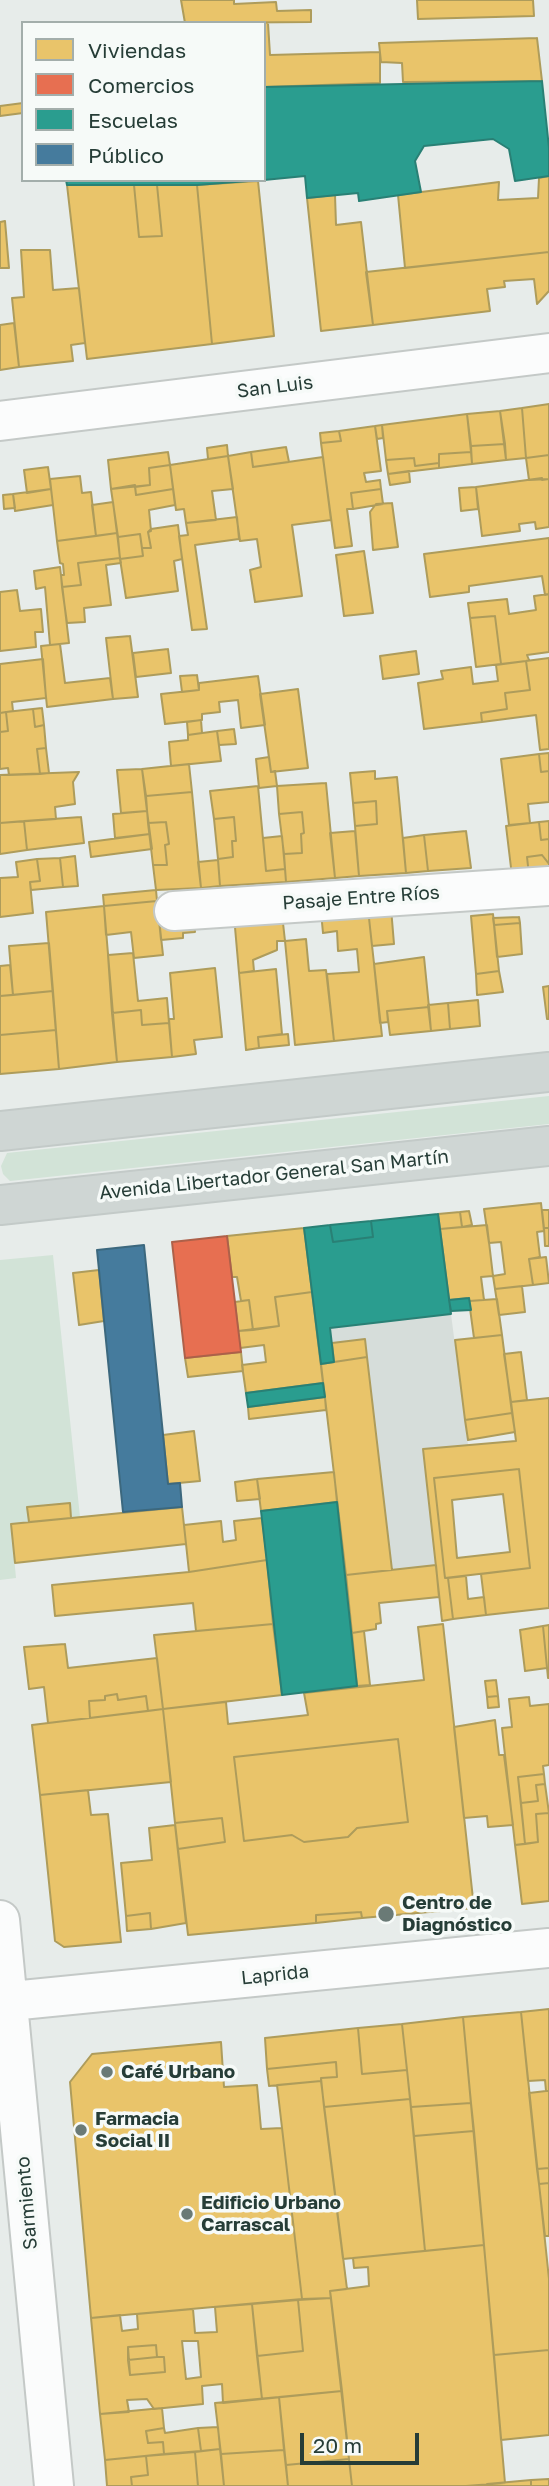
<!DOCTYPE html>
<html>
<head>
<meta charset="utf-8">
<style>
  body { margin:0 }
  #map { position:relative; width:549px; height:2486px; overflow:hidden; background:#e7ecea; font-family:"Golos Text",sans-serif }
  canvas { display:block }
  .legend { position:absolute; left:21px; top:21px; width:245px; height:161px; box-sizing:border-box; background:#f6faf8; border:2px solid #a3aeab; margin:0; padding:9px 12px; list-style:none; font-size:21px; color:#263d37 }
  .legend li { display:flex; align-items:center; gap:14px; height:35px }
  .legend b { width:35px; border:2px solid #a3aeab }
  .scale { position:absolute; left:300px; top:2433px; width:119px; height:32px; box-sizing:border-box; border:4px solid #263d37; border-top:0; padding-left:9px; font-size:21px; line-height:24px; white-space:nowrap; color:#263d37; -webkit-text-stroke:5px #f6faf8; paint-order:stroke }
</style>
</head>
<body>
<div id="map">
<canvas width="549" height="2486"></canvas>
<ul class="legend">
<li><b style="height:19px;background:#e9c46a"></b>Viviendas</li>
<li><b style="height:19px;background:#e76f51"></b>Comercios</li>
<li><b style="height:19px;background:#2a9d8f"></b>Escuelas</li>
<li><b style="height:19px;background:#457b9d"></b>Público</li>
</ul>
<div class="scale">20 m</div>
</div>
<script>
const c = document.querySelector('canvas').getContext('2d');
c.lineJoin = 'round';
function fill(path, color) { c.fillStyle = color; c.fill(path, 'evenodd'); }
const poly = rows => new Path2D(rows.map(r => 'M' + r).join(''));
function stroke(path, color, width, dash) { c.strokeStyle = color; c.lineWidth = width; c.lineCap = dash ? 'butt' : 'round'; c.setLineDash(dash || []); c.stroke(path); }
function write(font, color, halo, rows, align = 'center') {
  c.font = font + ' "Golos Text",sans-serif'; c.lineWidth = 7; c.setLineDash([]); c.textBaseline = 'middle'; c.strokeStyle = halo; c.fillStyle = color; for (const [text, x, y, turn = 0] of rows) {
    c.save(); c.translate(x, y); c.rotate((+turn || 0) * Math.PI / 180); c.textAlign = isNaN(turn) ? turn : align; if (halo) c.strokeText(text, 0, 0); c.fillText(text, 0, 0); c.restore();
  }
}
const built = poly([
  [438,1214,468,1445,423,1449,436,1565,346,1575,304,1228]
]);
const green = poly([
  [549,1096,549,1124,10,1181,3,1174,1,1166,7,1153],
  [53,1255,80,1517,11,1524,16,1578,0,1580,0,1260]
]);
const homes = poly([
  [181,0,234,0,234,4,276,2,277,11,311,10,311,22,185,23,181,0],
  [417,0,533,0,534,16,418,19,417,0],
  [264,23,268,23,270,55,380,52,380,83,264,87,264,23],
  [537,38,542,81,403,82,402,63,381,62,379,43,537,38],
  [23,103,23,113,0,116,0,106,23,103],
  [549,176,549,252,405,268,398,195,499,182,498,200,538,198,539,178,549,176],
  [258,181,274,336,212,344,197,185,258,181],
  [67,185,134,185,139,237,162,236,157,185,197,185,212,344,87,359,67,185],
  [134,185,157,185,162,236,139,237,134,185],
  [335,195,336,225,361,222,373,325,321,331,307,198,335,195],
  [5,221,9,268,0,268,0,222,5,221],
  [21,250,50,250,53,290,79,288,85,343,71,345,73,361,19,367,12,298,24,297,21,250],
  [549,252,549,291,537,304,534,279,504,281,505,287,487,289,490,311,373,325,366,272,549,252],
  [14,323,19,367,0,370,0,325,14,323],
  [549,404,549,455,526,458,522,408,549,404],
  [522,408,526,458,506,460,500,411,522,408],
  [500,411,505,444,471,446,467,414,500,411],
  [467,414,471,452,439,454,439,463,415,466,414,458,386,460,382,425,467,414],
  [382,425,383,438,377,439,375,426,382,425],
  [375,426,381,471,364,473,366,482,380,480,381,489,351,493,353,509,347,509,352,546,335,548,321,443,341,441,339,431,375,426],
  [339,431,341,441,321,443,320,433,339,431],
  [505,444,506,460,472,464,471,446,505,444],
  [227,445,228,456,208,459,207,448,227,445],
  [286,447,289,462,253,467,251,452,286,447],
  [168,452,170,465,149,468,150,485,111,489,108,460,168,452],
  [251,452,253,467,323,457,331,520,292,525,302,596,255,602,250,570,261,567,257,539,240,541,228,456,251,452],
  [471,452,472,464,439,468,439,454,471,452],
  [549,455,549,479,529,480,526,458,549,455],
  [228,456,233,489,212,491,216,520,186,523,184,509,176,510,170,465,228,456],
  [414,458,415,466,439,463,439,468,388,474,386,460,414,458],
  [170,465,173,489,136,495,135,487,150,485,149,468,170,465],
  [48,467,51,489,27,493,24,470,48,467],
  [409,471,410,482,390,485,388,474,409,471],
  [80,476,82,493,91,492,96,536,57,541,50,479,80,476],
  [542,478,542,480,549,479,549,527,536,529,535,522,519,524,520,531,482,536,476,487,542,478],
  [135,485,136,495,173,489,175,505,149,510,151,531,148,532,151,548,142,548,140,534,118,537,111,489,135,485],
  [476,487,478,509,461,511,459,488,476,487],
  [51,489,53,505,15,511,13,494,51,489],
  [381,489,383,504,353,509,351,493,381,489],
  [13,494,15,508,4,509,3,495,13,494],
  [113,502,117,533,96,536,92,505,113,502],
  [392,503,398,547,373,550,370,512,376,504,392,503],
  [237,517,239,539,195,545,207,629,192,630,179,536,188,535,186,523,237,517],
  [178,525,182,559,174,561,178,591,126,598,120,559,143,556,142,548,151,548,148,532,151,529,178,525],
  [117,533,120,558,78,563,81,585,62,587,61,575,64,575,63,564,60,563,57,541,117,533],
  [140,534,143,556,120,559,118,537,140,534],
  [549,538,549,594,545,595,542,576,469,586,469,592,430,597,424,554,549,538],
  [364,551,373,613,344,616,336,555,364,551],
  [120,558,121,563,106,565,111,605,84,608,85,622,67,623,62,587,81,585,78,563,120,558],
  [60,567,69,643,50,645,45,587,36,589,34,571,60,567],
  [17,590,20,611,41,609,43,632,35,632,36,647,0,651,0,592,17,590],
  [549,594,549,652,527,655,529,660,526,661,501,664,495,616,470,618,468,603,507,599,509,614,536,610,534,596,549,594],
  [495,616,501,664,476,667,470,618,495,616],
  [130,636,138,697,113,699,106,638,130,636],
  [60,644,65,683,110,678,113,699,47,707,41,646,60,644],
  [168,649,171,673,136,677,133,653,168,649],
  [416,651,419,674,383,679,380,656,416,651],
  [549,658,549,749,540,750,536,715,482,722,481,713,507,709,505,693,530,690,526,661,549,658],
  [43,659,46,698,12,702,13,711,0,713,0,664,43,659],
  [526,661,530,690,505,693,507,709,481,713,482,722,424,729,418,683,443,679,441,671,471,667,473,684,498,681,496,665,526,661],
  [197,675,199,690,182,692,180,676,197,675],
  [258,676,265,725,241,728,238,700,219,702,220,712,202,714,202,720,165,724,161,694,199,690,199,683,258,676],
  [298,689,308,768,271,772,260,694,298,689],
  [42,708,44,725,35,727,33,709,42,708],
  [33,709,35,727,44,725,46,748,37,749,40,774,9,775,8,768,0,769,0,732,8,731,6,712,33,709],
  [6,712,8,731,0,732,0,713,6,712],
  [201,720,202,733,188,735,187,722,201,720],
  [234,729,236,744,219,745,217,731,234,729],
  [217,731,221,761,171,766,169,742,188,740,188,735,217,731],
  [46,748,49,773,40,774,37,749,46,748],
  [549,753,549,771,541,772,539,754,549,753],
  [539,754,541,772,549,771,549,802,528,804,530,823,509,825,501,759,539,754],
  [269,757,271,772,275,771,277,786,259,788,256,759,269,757],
  [189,764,192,792,146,796,142,769,189,764],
  [142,769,147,811,121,813,117,770,142,769],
  [375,771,375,779,397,777,406,873,359,876,355,826,377,824,376,801,353,803,350,773,375,771],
  [79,772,73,782,75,804,55,807,56,819,0,823,0,775,79,772],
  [326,783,335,878,286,882,284,854,302,853,301,834,304,833,302,812,279,814,277,786,326,783],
  [258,786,266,871,285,869,286,882,220,886,218,859,233,857,232,841,236,841,234,817,214,819,210,791,258,786],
  [192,792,201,888,156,890,153,865,167,865,165,845,169,844,166,822,148,823,146,796,192,792],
  [376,801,377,824,355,826,353,803,376,801],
  [147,811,150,834,115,838,113,814,147,811],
  [302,812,304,833,301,834,302,853,284,854,279,814,302,812],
  [81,817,84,843,27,850,24,821,81,817],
  [234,817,236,841,232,841,233,857,218,859,214,819,234,817],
  [24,821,27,850,0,854,0,823,24,821],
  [549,821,549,839,541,840,539,822,549,821],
  [166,822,169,844,165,845,167,865,153,865,148,823,166,822],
  [539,822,541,840,549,839,549,864,542,855,527,857,529,875,512,876,506,826,539,822],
  [355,831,359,876,335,878,330,833,355,831],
  [466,831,471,868,428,871,424,835,466,831],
  [150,834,152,849,91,857,89,842,150,834],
  [424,835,428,871,406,873,403,838,424,835],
  [282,836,285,869,266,871,263,838,282,836],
  [542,855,549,864,549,874,529,875,527,857,542,855],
  [75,856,78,886,63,887,60,858,75,856],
  [60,858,63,887,31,890,30,882,40,881,37,859,60,858],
  [37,859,40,881,30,882,33,913,0,917,0,878,18,877,16,862,37,859],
  [218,860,220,886,201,888,198,862,218,860],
  [156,890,157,901,104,906,103,895,156,890],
  [157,901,163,955,134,958,131,932,106,935,104,906,157,901],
  [104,906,117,1062,59,1069,46,912,104,906],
  [391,908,394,944,372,946,368,909,391,908],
  [368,909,382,1036,334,1041,327,974,359,972,357,949,338,951,337,931,323,933,321,912,368,909],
  [282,914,285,941,277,941,277,950,253,960,254,971,239,973,234,916,282,914],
  [493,914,499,971,476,974,471,916,493,914],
  [519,917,520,923,494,925,493,918,519,917],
  [193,918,195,932,183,933,183,938,161,940,159,920,193,918],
  [520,923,522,954,497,957,494,925,520,923],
  [306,939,309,971,326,970,334,1041,295,1045,285,941,306,939],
  [49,943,53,991,13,995,9,946,49,943],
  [133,953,138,1001,167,998,169,1023,142,1025,141,1010,112,1013,108,955,133,953],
  [424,957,429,1007,387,1011,388,1022,380,1023,374,964,424,957],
  [10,965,13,995,0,996,0,966,10,965],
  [215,968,222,1037,194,1040,196,1054,172,1057,169,1019,174,1019,170,973,215,968],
  [276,969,282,1034,258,1037,259,1048,246,1050,239,973,276,969],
  [499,971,503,992,477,995,476,974,499,971],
  [549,986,549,1019,547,1019,543,987,549,986],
  [53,991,56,1030,0,1035,0,996,53,991],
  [478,1000,480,1026,450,1029,448,1003,478,1000],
  [448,1003,450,1029,431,1031,428,1005,448,1003],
  [429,1007,431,1031,390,1035,387,1011,429,1007],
  [141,1010,142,1025,169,1023,172,1057,117,1062,112,1013,141,1010],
  [56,1030,59,1069,0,1074,0,1035,56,1030],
  [288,1034,289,1045,259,1048,258,1037,288,1034],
  [541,1203,544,1231,537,1232,540,1257,529,1259,533,1285,495,1289,493,1276,505,1274,501,1242,489,1243,484,1209,541,1203],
  [542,1210,549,1210,549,1228,544,1228,542,1210],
  [469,1211,472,1225,462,1227,460,1212,469,1211],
  [460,1212,462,1227,440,1229,438,1214,460,1212],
  [487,1225,493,1276,481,1277,484,1300,469,1301,469,1298,449,1300,440,1229,487,1225],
  [304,1228,312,1292,275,1297,279,1326,253,1330,249,1300,241,1301,237,1277,232,1277,227,1236,304,1228],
  [544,1228,549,1228,549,1246,545,1246,544,1228],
  [546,1257,549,1283,533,1285,529,1259,546,1257],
  [99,1270,104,1321,79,1325,73,1273,99,1270],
  [522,1286,525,1312,499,1315,495,1289,522,1286],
  [312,1292,323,1383,246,1393,242,1365,266,1362,264,1345,240,1348,238,1331,279,1326,275,1297,312,1292],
  [497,1299,502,1335,474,1338,469,1301,497,1299],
  [249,1300,253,1330,238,1331,235,1302,249,1300],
  [502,1335,512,1413,465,1420,455,1340,502,1335],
  [365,1339,367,1357,334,1362,332,1343,365,1339],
  [241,1352,243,1371,188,1377,185,1358,241,1352],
  [521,1352,527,1400,511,1402,504,1354,521,1352],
  [367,1357,392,1570,346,1575,321,1364,367,1357],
  [325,1397,326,1410,249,1419,248,1407,325,1397],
  [549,1398,549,1608,486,1615,481,1574,530,1568,519,1469,434,1478,445,1578,448,1578,453,1619,442,1621,423,1449,516,1441,511,1402,549,1398],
  [512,1413,515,1432,468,1440,465,1420,512,1413],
  [194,1431,200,1481,168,1484,163,1435,194,1431],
  [519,1469,530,1568,445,1578,434,1478,519,1469],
  [503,1494,510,1552,457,1558,452,1500,503,1494],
  [334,1472,337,1502,261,1511,257,1479,334,1472],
  [257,1479,260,1499,237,1501,235,1482,257,1479],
  [70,1503,71,1518,29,1522,27,1507,70,1503],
  [182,1507,186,1544,15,1563,11,1524,182,1507],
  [262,1518,267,1560,189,1572,184,1525,221,1521,223,1542,236,1540,234,1521,262,1518],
  [267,1560,273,1624,196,1631,193,1603,55,1616,52,1585,189,1572,267,1560],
  [436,1565,439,1597,379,1603,381,1623,376,1624,376,1629,352,1633,346,1575,436,1565],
  [466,1576,468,1599,484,1597,486,1615,453,1619,448,1578,466,1576],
  [273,1624,282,1695,163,1709,154,1635,273,1624],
  [443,1624,474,1908,362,1918,361,1912,316,1915,316,1923,188,1935,178,1849,225,1842,222,1818,175,1823,163,1709,226,1702,228,1724,308,1715,304,1693,424,1680,418,1627,443,1624],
  [398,1739,408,1822,357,1828,348,1837,304,1842,292,1835,244,1841,234,1757,398,1739],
  [549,1625,549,1678,548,1678,543,1626,549,1625],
  [543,1626,547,1668,525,1671,520,1630,543,1626],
  [364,1631,370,1685,357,1686,352,1633,364,1631],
  [65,1644,68,1668,157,1658,163,1709,148,1711,146,1696,118,1700,117,1694,105,1696,105,1700,89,1701,90,1718,48,1723,44,1687,29,1689,24,1647,65,1644],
  [496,1680,498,1696,487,1697,485,1681,496,1680],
  [117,1694,118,1700,146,1696,148,1711,90,1718,89,1701,105,1700,105,1696,117,1694],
  [498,1696,499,1707,488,1708,487,1697,498,1696],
  [529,1697,530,1706,549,1704,549,1765,543,1766,544,1774,518,1777,525,1844,515,1845,502,1728,512,1727,509,1699,529,1697],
  [163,1709,171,1782,40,1795,32,1725,163,1709],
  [495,1720,499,1755,504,1755,513,1825,488,1827,487,1816,464,1818,454,1727,495,1720],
  [398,1739,408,1822,357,1828,348,1837,304,1842,292,1835,244,1841,234,1757,398,1739],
  [544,1774,545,1784,536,1785,538,1801,521,1803,518,1777,544,1774],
  [545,1784,549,1813,536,1814,538,1842,525,1844,521,1803,538,1801,536,1785,545,1784],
  [88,1790,91,1815,108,1814,121,1942,64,1947,55,1941,40,1795,88,1790],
  [549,1813,549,1901,522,1904,515,1845,538,1842,536,1814,549,1813],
  [222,1818,225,1842,178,1849,175,1823,222,1818],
  [175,1825,186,1923,151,1929,150,1913,126,1916,121,1863,152,1860,149,1828,175,1825],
  [361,1912,362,1918,316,1923,316,1915,361,1912],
  [150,1913,151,1929,127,1931,126,1916,150,1913],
  [549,2009,549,2091,546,2091,545,2080,528,2081,521,2012,549,2009],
  [521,2012,549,2279,549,2350,494,2355,463,2017,521,2012],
  [463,2017,471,2103,411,2107,402,2024,463,2017],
  [402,2024,407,2070,362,2074,358,2028,402,2024],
  [358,2028,362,2074,407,2070,410,2099,324,2107,321,2078,337,2077,336,2062,267,2069,265,2038,358,2028],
  [221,2042,224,2087,257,2085,261,2129,282,2128,302,2299,91,2318,70,2082,92,2054,221,2042],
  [336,2062,337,2077,321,2078,321,2081,269,2086,267,2069,336,2062],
  [321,2081,347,2289,330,2291,331,2298,302,2299,277,2085,321,2081],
  [546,2091,549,2091,549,2168,537,2169,529,2093,546,2091],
  [410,2099,425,2251,343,2259,324,2107,410,2099],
  [471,2103,474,2131,414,2136,411,2107,471,2103],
  [474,2131,484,2245,425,2251,414,2136,474,2131],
  [549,2168,549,2183,539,2184,537,2169,549,2168],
  [549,2183,549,2236,545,2236,539,2184,549,2183],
  [484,2245,505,2483,466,2486,352,2486,330,2291,369,2286,368,2267,354,2268,353,2258,484,2245],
  [331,2298,342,2391,262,2399,257,2356,303,2351,298,2300,331,2298],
  [298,2300,303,2351,257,2356,252,2304,298,2300],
  [252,2304,262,2399,223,2403,222,2384,202,2386,203,2404,154,2409,147,2399,127,2400,129,2412,100,2414,91,2318,120,2315,122,2331,138,2329,137,2314,193,2309,195,2333,217,2332,215,2307,252,2304],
  [182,2341,198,2341,201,2377,186,2379,182,2341],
  [156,2345,157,2357,164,2357,165,2372,130,2375,128,2347,156,2345],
  [156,2345,157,2357,128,2360,128,2347,156,2345],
  [549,2350,549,2435,501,2440,494,2355,549,2350],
  [157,2357,164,2357,165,2372,130,2375,128,2360,157,2357],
  [342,2391,349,2459,286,2465,279,2397,342,2391],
  [279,2397,284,2450,221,2454,215,2403,279,2397],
  [162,2408,164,2428,146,2431,148,2443,163,2442,164,2454,105,2460,100,2414,162,2408],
  [218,2427,220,2449,201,2451,198,2428,218,2427],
  [164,2428,165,2433,198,2428,201,2451,164,2454,163,2442,148,2443,146,2431,164,2428],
  [220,2449,224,2486,198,2486,195,2452,220,2449],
  [284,2450,288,2486,224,2486,221,2454,284,2450],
  [195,2452,198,2486,132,2486,131,2477,148,2475,146,2456,195,2452],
  [146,2456,148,2475,131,2477,132,2486,107,2486,105,2460,146,2456],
  [349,2459,352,2486,288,2486,286,2465,349,2459],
  [549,2479,549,2486,531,2486,531,2480,549,2479],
  [531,2480,531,2486,487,2486,487,2484,531,2480]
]);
const shops = poly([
  [227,1236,241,1352,185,1358,172,1242,227,1236]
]);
const schools = poly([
  [542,81,549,148,549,176,515,181,509,149,493,139,424,146,415,161,421,192,359,201,358,193,307,198,305,176,264,180,264,87,542,81],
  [66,180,261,180,197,185,67,185,66,180],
  [438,1214,451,1314,330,1328,334,1362,321,1364,304,1228,330,1225,333,1242,373,1237,371,1221,438,1214],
  [371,1221,373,1237,333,1242,330,1225,371,1221],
  [469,1298,471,1310,451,1311,449,1300,469,1298],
  [323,1383,325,1397,248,1407,246,1393,323,1383],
  [337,1502,357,1686,282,1695,261,1511,337,1502]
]);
const public = poly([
  [144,1245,168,1484,180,1483,182,1507,123,1512,97,1250,144,1245]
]);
const minor = poly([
  [0,421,549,353],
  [174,911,549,886],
  [0,1920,54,2486],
  [0,2002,549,1948]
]);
const major = poly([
  [0,1131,549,1072],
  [0,1205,549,1146]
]);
const markers = [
  [386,1914,9,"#6a7a76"],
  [107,2072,7,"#6a7a76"],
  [81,2130,7,"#6a7a76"],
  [187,2214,7,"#6a7a76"]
];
const streetNames = [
  ["San Luis",275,387,-7],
  ["Pasaje Entre Ríos",361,898,-4],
  ["Avenida Libertador General San Martín",274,1175,-6],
  ["Laprida",275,1975,-6],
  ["Sarmiento",27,2203,-95]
];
const poiNames = [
  ["Centro de",402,1903],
  ["Diagnóstico",402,1925],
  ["Café Urbano",121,2072],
  ["Farmacia",95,2119],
  ["Social II",95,2141],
  ["Edificio Urbano",201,2203],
  ["Carrascal",201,2225]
];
fill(built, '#d6ddda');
fill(green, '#d2e3d7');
fill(homes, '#e9c46a');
stroke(homes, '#ae9c5b', 2);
fill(shops, '#e76f51');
stroke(shops, '#ad6049', 2);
fill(schools, '#2a9d8f');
stroke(schools, '#298075', 2);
fill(public, '#457b9d');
stroke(public, '#3c687e', 2);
stroke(minor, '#c4c9c7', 42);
stroke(major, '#c3cac8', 42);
stroke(minor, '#fbfcfc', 38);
stroke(major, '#cfd6d4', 38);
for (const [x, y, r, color] of markers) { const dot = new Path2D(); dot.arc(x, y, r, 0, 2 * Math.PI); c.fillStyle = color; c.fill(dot); stroke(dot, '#f6faf8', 2.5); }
write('19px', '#263d37', '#f6faf8', streetNames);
write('bold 19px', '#263d37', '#f6faf8', poiNames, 'left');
</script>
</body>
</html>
